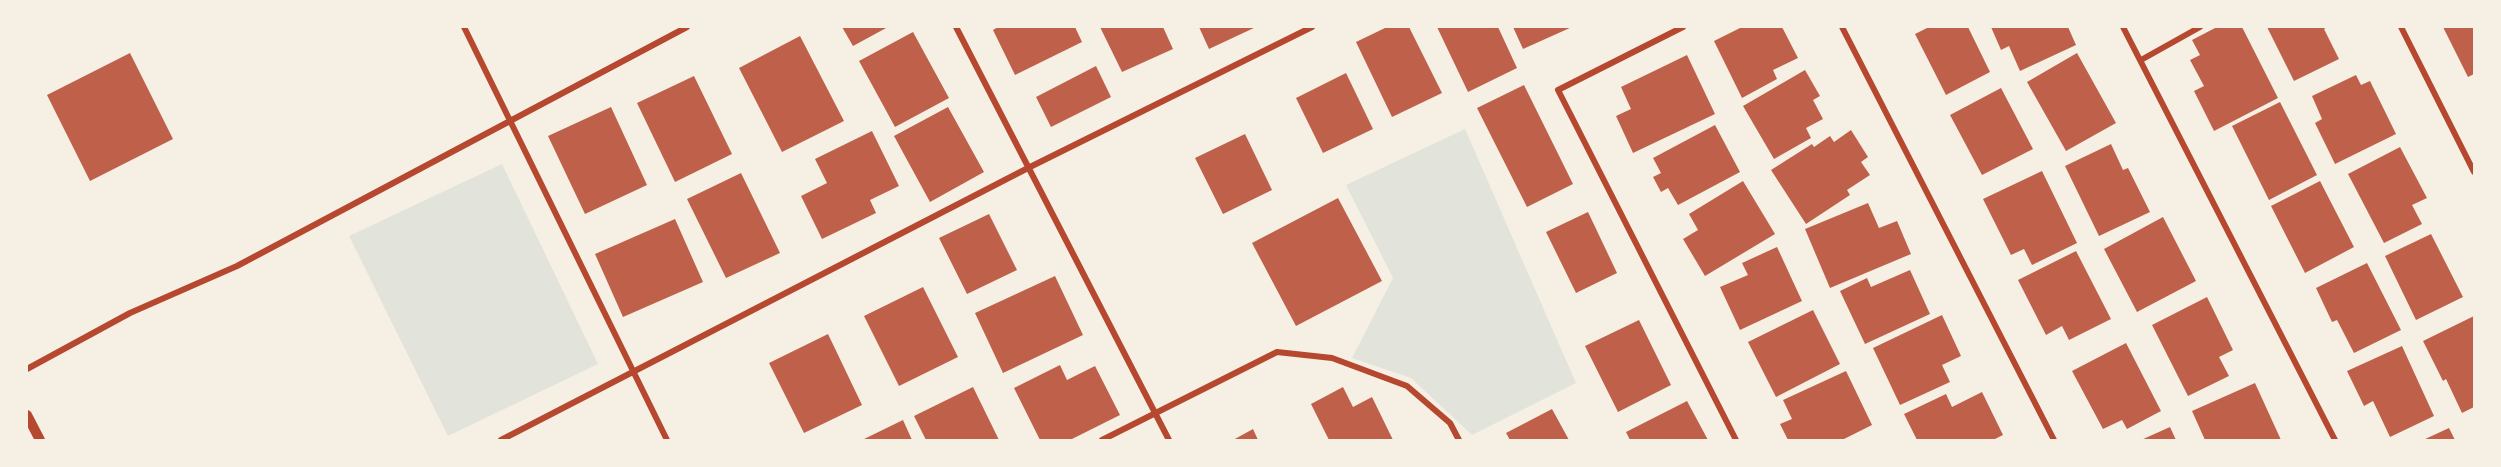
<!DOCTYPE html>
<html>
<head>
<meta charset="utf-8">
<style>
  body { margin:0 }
  #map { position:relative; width:2501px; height:467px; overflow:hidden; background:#f6efe4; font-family:"Zilla Slab",serif }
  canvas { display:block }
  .frame { position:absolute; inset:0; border:28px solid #f6efe4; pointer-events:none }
</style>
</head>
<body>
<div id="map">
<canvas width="2501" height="467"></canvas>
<div class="frame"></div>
</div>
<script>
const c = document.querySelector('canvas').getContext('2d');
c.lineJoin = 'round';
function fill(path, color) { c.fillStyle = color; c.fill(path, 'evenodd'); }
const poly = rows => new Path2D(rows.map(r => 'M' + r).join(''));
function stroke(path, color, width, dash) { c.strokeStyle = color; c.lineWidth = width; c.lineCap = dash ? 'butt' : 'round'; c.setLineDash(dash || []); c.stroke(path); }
const green = poly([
  [1465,129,1576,383,1472,435,1411,378,1352,358,1393,278,1346,185],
  [502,164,598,364,448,436,349,236]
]);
const building = poly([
  [842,27,888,27,853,46],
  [998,27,1075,27,1082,42,1015,75,993,30],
  [1100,27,1163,27,1173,49,1122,72],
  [1199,27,1256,27,1209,49],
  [1387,27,1409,27,1442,93,1392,117,1356,42],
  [1437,27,1498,27,1517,68,1468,92],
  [1513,27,1572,27,1523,49],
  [1742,27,1782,27,1798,58,1773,70,1777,79,1742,98,1714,41],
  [1929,27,1968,27,1990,72,1946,95,1915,34],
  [1991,27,2068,27,2076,45,2020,71,2009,46,2001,50],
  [2217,27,2242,27,2278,98,2214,131,2194,91,2204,86,2190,60,2200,55,2192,40],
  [2267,27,2327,27,2324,29,2339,59,2294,81],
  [2443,27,2474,27,2474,74,2468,77],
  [913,32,949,98,895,127,859,61],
  [800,36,844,121,782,152,739,68],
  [130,53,173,139,90,181,47,95],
  [2077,53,2116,123,2066,151,2027,82],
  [1687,55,1715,114,1633,153,1616,116,1631,109,1621,87],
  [1096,66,1111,97,1051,127,1036,97],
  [1805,70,1820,96,1813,100,1823,119,1806,128,1811,138,1774,159,1743,106],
  [1346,73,1373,129,1323,153,1296,98],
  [2356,75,2361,85,2370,81,2396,134,2335,164,2315,123,2322,119,2312,96],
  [694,76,732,154,675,182,637,103],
  [1524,85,1573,184,1527,207,1477,108],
  [2001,88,2033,149,1982,175,1950,115],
  [2280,102,2317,175,2269,200,2232,126],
  [611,107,647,185,585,214,548,136],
  [948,107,984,172,930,202,894,136],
  [1715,125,1740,172,1678,205,1668,188,1661,192,1653,177,1661,173,1653,158],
  [1851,130,1868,157,1861,162,1870,175,1847,190,1850,195,1806,224,1771,170,1812,144,1814,147,1830,136,1834,142],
  [872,131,899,186,870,200,876,213,822,239,801,196,827,183,815,159],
  [1245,134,1272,190,1223,214,1195,158],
  [2111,144,2123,170,2128,168,2150,212,2099,236,2065,166],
  [2400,147,2427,198,2412,205,2422,224,2384,243,2348,174],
  [2042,171,2077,243,2032,265,2024,249,2011,255,1983,199],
  [741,173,780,253,726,278,687,199],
  [1743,181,1775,234,1705,276,1683,239,1698,230,1689,214],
  [2320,181,2354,247,2305,273,2271,206],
  [1338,198,1382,281,1296,326,1252,243],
  [1868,203,1879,228,1897,221,1911,254,1830,288,1805,229],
  [1588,212,1617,273,1576,293,1546,232],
  [989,214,1017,270,967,294,939,238],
  [2163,217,2196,281,2137,312,2104,249],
  [675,219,703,282,623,317,595,254],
  [2431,234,2463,297,2416,320,2385,256],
  [1777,247,1802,301,1740,330,1720,287,1748,275,1742,263],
  [2076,251,2111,319,2069,340,2062,326,2046,335,2018,280],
  [2367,263,2401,330,2354,353,2337,320,2332,322,2316,288],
  [1910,270,1930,314,1865,344,1840,291,1867,278,1871,287],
  [1055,276,1083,335,1003,373,975,313],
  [923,287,958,357,899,386,864,316],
  [2207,297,2233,350,2219,357,2229,376,2188,396,2152,325],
  [1813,310,1840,364,1776,397,1748,342],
  [1942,315,1961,356,1942,365,1950,382,1900,405,1873,348],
  [2474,316,2474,407,2462,413,2446,379,2443,381,2423,341],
  [1639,320,1671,385,1618,412,1585,346],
  [828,334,862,405,804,433,769,363],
  [2126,343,2161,411,2127,429,2122,420,2103,429,2072,371],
  [2402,346,2434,416,2390,437,2373,401,2364,406,2347,371],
  [1060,365,1067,380,1095,366,1120,415,1070,440,1040,440,1014,388],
  [1846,371,1872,425,1842,440,1788,440,1780,424,1792,419,1783,400],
  [2255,383,2281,440,2205,440,2192,411],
  [973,387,999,440,926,440,914,416],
  [1343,387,1353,407,1372,397,1393,440,1329,440,1311,404],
  [1982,392,2003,435,1993,440,1917,440,1904,414,1946,394,1952,407],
  [1687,401,1708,440,1630,440,1626,432],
  [1552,409,1569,440,1510,440,1506,433],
  [903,420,912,440,862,440],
  [2170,427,2176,440,2141,440],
  [2449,428,2455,440,2423,440],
  [1253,429,1258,440,1233,440]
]);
const minor = poly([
  [464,27,667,440],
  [956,27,1169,440],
  [1683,27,1558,90,1736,440],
  [1842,27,2054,440],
  [2123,27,2335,440],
  [2401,27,2474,172],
  [2141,60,2200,27],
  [27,369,130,313,237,266,687,27],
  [501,440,1028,168,1312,27],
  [1102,440,1277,352,1332,358,1407,386,1450,423,1459,440]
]);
const tertiary = poly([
  [27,415,40,440]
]);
fill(green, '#e2e4dc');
fill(building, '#bf614a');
stroke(minor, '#b5482f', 6);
stroke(tertiary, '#b5482f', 10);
</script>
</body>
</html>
